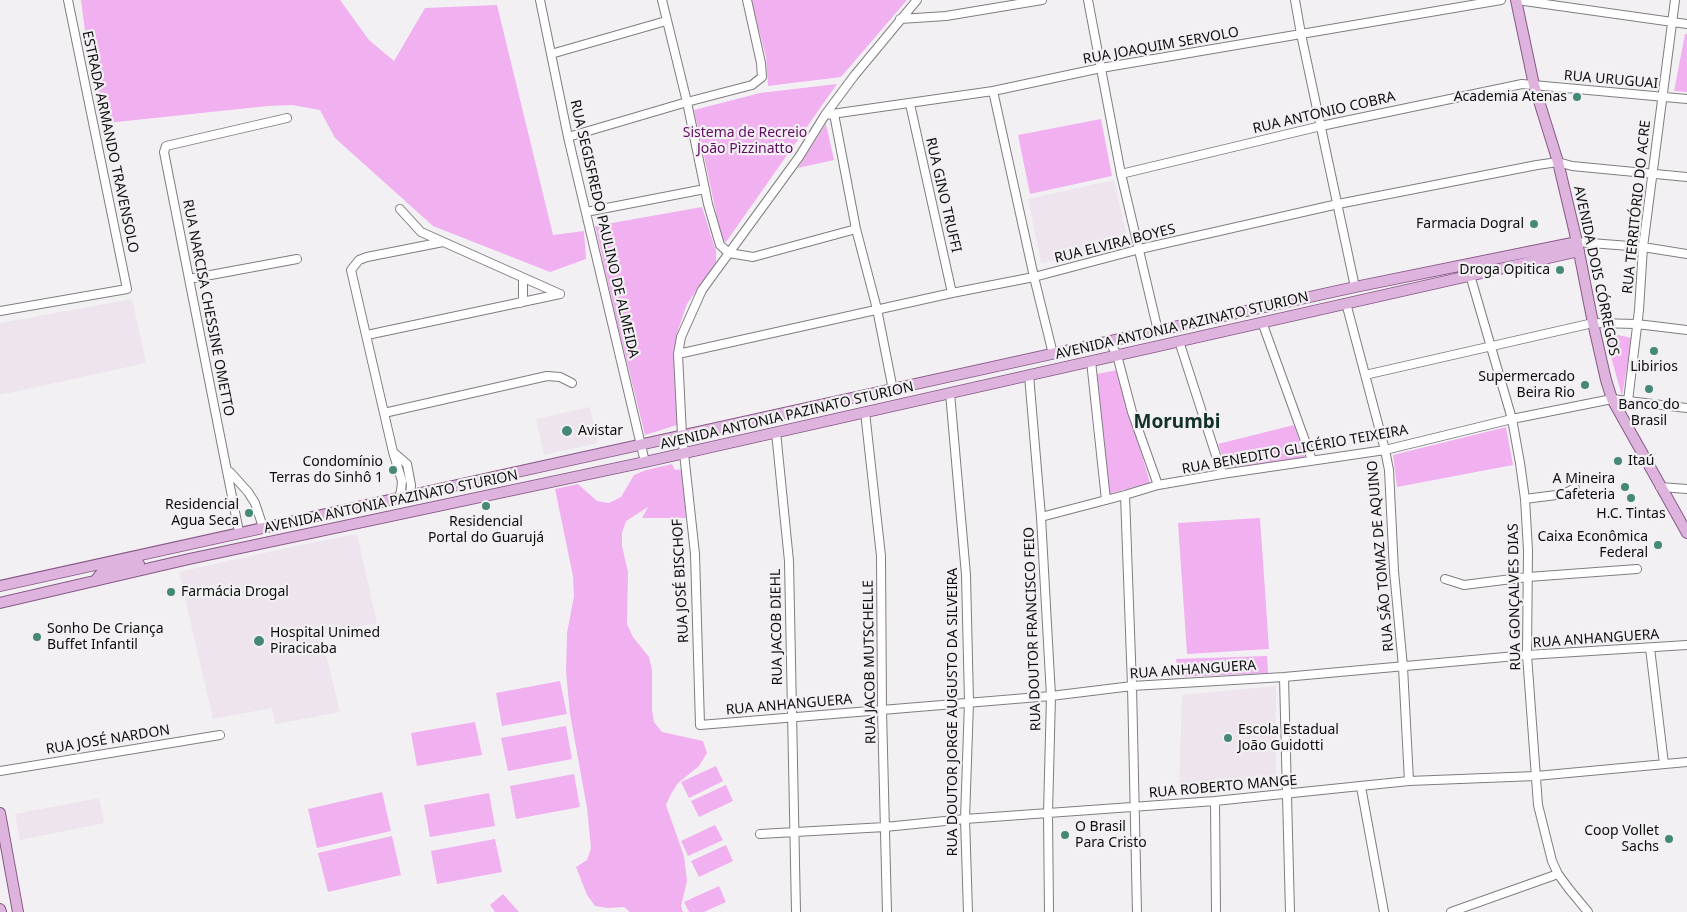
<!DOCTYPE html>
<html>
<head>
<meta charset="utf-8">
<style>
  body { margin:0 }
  canvas { display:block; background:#f3f0f3 }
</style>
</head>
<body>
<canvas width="1687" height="912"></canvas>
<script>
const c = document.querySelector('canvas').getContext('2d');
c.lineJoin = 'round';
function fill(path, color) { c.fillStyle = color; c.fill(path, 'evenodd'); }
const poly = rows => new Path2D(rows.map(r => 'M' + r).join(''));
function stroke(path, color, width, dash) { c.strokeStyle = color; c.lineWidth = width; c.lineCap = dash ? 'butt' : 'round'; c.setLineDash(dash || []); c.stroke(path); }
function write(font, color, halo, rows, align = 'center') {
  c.font = font + ' "Noto Sans",sans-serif'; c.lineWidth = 4.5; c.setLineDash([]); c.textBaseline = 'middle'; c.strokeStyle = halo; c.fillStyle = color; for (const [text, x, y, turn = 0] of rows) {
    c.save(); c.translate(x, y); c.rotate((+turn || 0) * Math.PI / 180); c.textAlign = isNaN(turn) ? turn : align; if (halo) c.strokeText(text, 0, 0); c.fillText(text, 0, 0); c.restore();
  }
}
const built = poly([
  [1114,180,1129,245,1041,263,1028,199],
  [132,299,146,363,0,395,0,323],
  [590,407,598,443,544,455,536,419],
  [357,534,377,623,321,634,340,712,275,724,272,708,213,719,179,572,300,545],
  [1276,686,1276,782,1179,788,1182,695],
  [99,798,104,823,20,840,15,814]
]);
const green = poly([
  [81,0,340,0,369,40,394,61,425,8,497,5,553,235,584,231,586,259,550,272,433,226,335,138,320,110,292,105,268,106,107,123,87,47],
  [751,0,907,0,841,77,768,86,766,57],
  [1685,34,1687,34,1687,92,1674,91],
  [837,84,726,242,722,240,694,110,760,93],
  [1101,119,1112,176,1030,194,1018,135],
  [826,124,834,160,798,168],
  [702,207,716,251,716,263,687,304,677,333,677,425,645,435,616,318,595,226],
  [1604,332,1632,338,1622,396],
  [1117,370,1150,483,1108,494,1097,374],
  [1294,425,1305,458,1227,469,1218,444],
  [1506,427,1513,465,1397,487,1393,455],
  [672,464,675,470,683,469,686,518,642,518,648,507,626,521,622,533,622,546,628,572,627,624,633,637,649,657,652,670,652,710,654,722,662,732,703,741,707,753,699,766,678,783,671,794,666,805,684,856,687,881,681,906,683,912,630,912,624,907,608,908,595,906,587,895,576,867,587,860,591,848,587,808,570,714,566,672,567,633,574,596,573,576,555,489,578,484,597,501,609,503,621,497,634,475,646,470],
  [1260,518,1269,649,1187,654,1178,523],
  [1267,656,1268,673,1179,677,1176,659],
  [560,681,567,714,502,726,496,693],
  [475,722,482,755,417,766,411,733],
  [566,726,572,759,508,771,501,738],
  [716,766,723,781,689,798,681,782],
  [574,774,580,807,516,819,510,786],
  [726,785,733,801,699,817,691,801],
  [382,792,391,831,317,848,308,809],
  [489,793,495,826,430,837,424,805],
  [715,825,723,840,688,856,681,841],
  [392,836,401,875,328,892,318,853],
  [495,839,502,872,437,884,431,851],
  [726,845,733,861,699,877,691,861],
  [719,886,726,902,704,912,689,912,684,902],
  [503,894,519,912,495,912,490,905]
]);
const minor = poly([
  [540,0,568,137,645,462],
  [662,0,687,102,708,204,720,245,729,253,753,257,856,229],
  [917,0,854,76,825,115,799,157,702,290,681,337,678,354,682,435,695,554,700,725,1051,696,1132,686,1284,677,1527,655,1687,645],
  [1088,0,1121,174,1158,331],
  [1295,0,1301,34,1355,287],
  [1517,0,1687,24],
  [900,19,946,16,1042,0],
  [551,54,666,21],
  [993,91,1034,277,1053,354],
  [910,104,952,293],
  [834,114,856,229,877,309,893,390],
  [825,115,993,91,1101,68,1501,0],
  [568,137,687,102,752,85,762,77,761,63,747,0],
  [1121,174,1321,126,1522,84,1687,99],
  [400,209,421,232,560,294],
  [586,212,705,189],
  [1577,242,1643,247,1687,254],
  [1470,275,1512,419,1520,463,1525,499,1528,550,1527,655,1538,805,1552,861,1558,874,1569,889,1588,912],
  [189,279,297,259],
  [520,303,523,299,523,278],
  [1346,303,1385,450,1389,470,1394,571,1403,667,1409,781],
  [0,311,127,289,68,0],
  [1262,322,1312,460],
  [367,335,560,294],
  [1179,341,1222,474],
  [1108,342,1111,344,1117,355,1132,412,1158,485],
  [678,354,952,293,1034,277,1140,249,1338,204,1537,165,1558,162,1572,166,1687,177],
  [1091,361,1106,500],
  [1029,375,1041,517,1051,696,1048,813,1049,912],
  [1365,375,1593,323,1637,324,1687,330],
  [950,393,966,575,969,702,965,819,968,912],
  [1619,411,1628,401,1687,408],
  [865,412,881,556,882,710,887,912],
  [384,413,547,376,560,377,572,383],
  [776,432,789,561,796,912],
  [393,452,351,270,359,260,367,257,443,242],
  [230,472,248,492,255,503,263,527],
  [1660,487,1687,489],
  [1125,495,1132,686,1137,912],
  [399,497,401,491,402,481,393,452,407,464,411,485,410,495],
  [1525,499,1564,494,1575,488],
  [1041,517,1125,495,1158,485,1222,474,1385,450,1512,419,1612,399,1628,401,1639,310,1643,247,1675,0],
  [239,532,164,152,166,146,287,118],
  [1445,579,1464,585,1528,577,1637,569],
  [1650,648,1664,764],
  [1284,677,1290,912],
  [0,771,220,735],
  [1361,787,1384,912],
  [1215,801,1216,912],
  [760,834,885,827,965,819,1215,801,1409,781,1536,776,1687,762],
  [1451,912,1558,874]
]);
const major = poly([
  [1516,0,1534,85,1558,162,1577,242,1593,323,1606,380,1612,399,1687,533],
  [95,581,102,572,139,564],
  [0,586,1355,287,1577,242],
  [0,603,189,559,645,462,1579,251],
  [0,813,18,912],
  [0,909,1,912]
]);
const markers = [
  [1577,97,5,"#468878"],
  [1534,224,5,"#468878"],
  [1560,270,5,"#468878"],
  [1654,351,5,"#468878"],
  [1585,385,5,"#468878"],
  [1649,389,5,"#468878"],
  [567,431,6,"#468878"],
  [1618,461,5,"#468878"],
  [393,470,5,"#468878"],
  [1625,487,5,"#468878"],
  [1631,498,5,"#468878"],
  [486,506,5,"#468878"],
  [249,513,5,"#468878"],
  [1658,545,5,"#468878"],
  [171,592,5,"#468878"],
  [37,637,5,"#468878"],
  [259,641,6,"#468878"],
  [1228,738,5,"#468878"],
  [1065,835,5,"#468878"],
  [1669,839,5,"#468878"]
];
const streetNames = [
  ["RUA JOAQUIM SERVOLO",1161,46,-10],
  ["RUA URUGUAI",1611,80,5],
  ["RUA ANTONIO COBRA",1324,113,-13],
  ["ESTRADA ARMANDO TRAVENSOLO",110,142,78],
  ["RUA GINO TRUFFI",943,195,77],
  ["RUA TERRITÓRIO DO ACRE",1637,207,-84],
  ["RUA SEGISFREDO PAULINO DE ALMEIDA",604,229,77],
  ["RUA ELVIRA BOYES",1115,244,-14],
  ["AVENIDA DOIS CÓRREGOS",1596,271,78],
  ["RUA NARCISA CHESSINE OMETTO",208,308,79],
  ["AVENIDA ANTONIA PAZINATO STURION",1182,326,-13],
  ["AVENIDA ANTONIA PAZINATO STURION",787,416,-13],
  ["RUA BENEDITO GLICÉRIO TEIXEIRA",1295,450,-10],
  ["AVENIDA ANTONIA PAZINATO STURION",391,502,-12],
  ["RUA SÃO TOMAZ DE AQUINO",1381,556,-95],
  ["RUA JOSÉ BISCHOF",681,581,-93],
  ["RUA GONÇALVES DIAS",1515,597,-91],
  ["RUA JACOB DIEHL",777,627,-91],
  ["RUA DOUTOR FRANCISCO FEIO",1033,629,-92],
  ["RUA ANHANGUERA",1596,639,-4],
  ["RUA JACOB MUTSCHELLE",870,662,-91],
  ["RUA ANHANGUERA",1193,670,-4],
  ["RUA ANHANGUERA",789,705,-5],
  ["RUA DOUTOR JORGE AUGUSTO DA SILVEIRA",953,712,-90],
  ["RUA JOSÉ NARDON",108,740,-9],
  ["RUA ROBERTO MANGE",1223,787,-5]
];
const poiNames = [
  ["Academia Atenas",1567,97],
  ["Farmacia Dogral",1524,224],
  ["Droga Opitica",1550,270],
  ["Libirios",1654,367,"center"],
  ["Supermercado",1575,377],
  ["Beira Rio",1575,393],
  ["Banco do",1649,405,"center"],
  ["Brasil",1649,421,"center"],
  ["Avistar",578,431,"left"],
  ["Itaú",1628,461,"left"],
  ["Condomínio",383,462],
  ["Terras do Sinhô 1",383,478],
  ["A Mineira",1615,479],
  ["Cafeteria",1615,495],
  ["Residencial",239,505],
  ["Agua Seca",239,521],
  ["H.C. Tintas",1631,514,"center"],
  ["Residencial",486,522,"center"],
  ["Portal do Guarujá",486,538,"center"],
  ["Caixa Econômica",1648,537],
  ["Federal",1648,553],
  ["Farmácia Drogal",181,592,"left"],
  ["Sonho De Criança",47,629,"left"],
  ["Buffet Infantil",47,645,"left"],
  ["Hospital Unimed",270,633,"left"],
  ["Piracicaba",270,649,"left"],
  ["Escola Estadual",1238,730,"left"],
  ["João Guidotti",1238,746,"left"],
  ["O Brasil",1075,827,"left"],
  ["Para Cristo",1075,843,"left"],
  ["Coop Vollet",1659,831],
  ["Sachs",1659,847]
];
const parkNames = [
  ["Sistema de Recreio",745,133],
  ["João Pìzzinatto",745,149]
];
const districtNames = [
  ["Morumbi",1177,423]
];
fill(built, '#ede4ed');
fill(green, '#f1b1f1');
stroke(minor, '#807d80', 10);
stroke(major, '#875987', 12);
stroke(minor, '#fff', 8);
stroke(major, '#deb4de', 10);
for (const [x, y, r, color] of markers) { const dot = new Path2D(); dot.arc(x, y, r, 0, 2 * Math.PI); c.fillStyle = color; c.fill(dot); stroke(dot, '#f3f0f3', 2); }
write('14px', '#0f0e0f', '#f3f0f3', streetNames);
write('14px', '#0f0e0f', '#f3f0f3', poiNames, 'right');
write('14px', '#620b65', '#f3f0f3', parkNames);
write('bold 19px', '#11312a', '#f3f0f3', districtNames);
</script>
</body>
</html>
